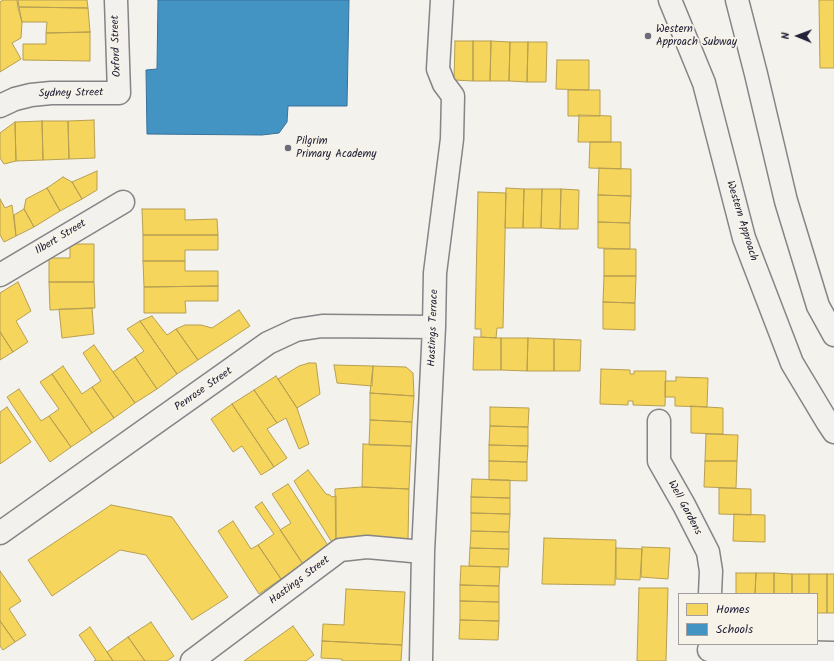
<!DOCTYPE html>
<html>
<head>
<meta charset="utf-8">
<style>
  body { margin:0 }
  #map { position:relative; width:834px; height:661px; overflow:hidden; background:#f4f2ec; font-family:Kalam,sans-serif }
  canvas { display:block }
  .legend { position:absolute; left:678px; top:593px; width:140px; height:52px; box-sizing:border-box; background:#f7f3e8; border:1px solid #a29fa3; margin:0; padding:5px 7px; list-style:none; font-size:12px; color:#22223b }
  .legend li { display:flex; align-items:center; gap:8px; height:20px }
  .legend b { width:20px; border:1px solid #a29fa3 }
  .north { position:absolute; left:778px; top:16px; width:40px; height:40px; -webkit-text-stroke:3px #f7f3e8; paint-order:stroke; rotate:271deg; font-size:11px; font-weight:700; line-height:16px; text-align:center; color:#22223b }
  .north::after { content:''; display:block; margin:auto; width:14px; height:18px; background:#22223b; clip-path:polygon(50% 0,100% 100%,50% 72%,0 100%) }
</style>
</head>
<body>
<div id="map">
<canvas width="834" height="661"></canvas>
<ul class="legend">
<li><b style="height:11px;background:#f6d55c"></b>Homes</li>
<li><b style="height:11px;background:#4393c3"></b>Schools</li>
</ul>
<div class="north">N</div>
</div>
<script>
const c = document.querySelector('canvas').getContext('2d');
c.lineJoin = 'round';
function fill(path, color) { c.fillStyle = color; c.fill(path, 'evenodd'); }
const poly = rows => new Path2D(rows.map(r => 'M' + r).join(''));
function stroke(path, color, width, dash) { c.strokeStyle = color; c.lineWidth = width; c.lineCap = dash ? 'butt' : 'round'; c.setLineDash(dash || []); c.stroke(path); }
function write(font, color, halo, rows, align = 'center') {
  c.font = font + ' Kalam,sans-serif'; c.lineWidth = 4; c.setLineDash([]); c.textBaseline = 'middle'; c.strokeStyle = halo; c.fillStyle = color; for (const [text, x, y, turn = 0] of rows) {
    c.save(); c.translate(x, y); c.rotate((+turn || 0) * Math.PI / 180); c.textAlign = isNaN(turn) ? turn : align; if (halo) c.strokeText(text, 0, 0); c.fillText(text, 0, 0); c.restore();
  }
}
const homes = poly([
  [3,0,17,0,18,8,22,22,21,38,12,43,21,59,0,72,0,2,3,0],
  [18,0,87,0,88,8,19,7,18,0],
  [819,0,834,0,834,68,820,68,819,0],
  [19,7,88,8,90,32,46,33,47,22,22,22,19,7],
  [90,32,90,61,23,60,23,44,46,44,46,33,90,32],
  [455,41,473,41,473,81,454,80,455,41],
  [473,41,491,41,490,81,473,81,473,41],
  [491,41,510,42,509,81,490,81,491,41],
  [510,42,528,42,527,82,509,81,510,42],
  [528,42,547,42,546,82,527,82,528,42],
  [557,60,589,60,589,90,556,89,557,60],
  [568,90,600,90,600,116,568,116,568,90],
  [579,115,611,116,611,142,578,142,579,115],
  [94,120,95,158,69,159,68,121,94,120],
  [42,121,43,160,16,161,15,122,42,121],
  [42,121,68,121,69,159,43,160,42,121],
  [15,122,16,161,4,164,0,158,0,133,15,122],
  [590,142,621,142,621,169,589,168,590,142],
  [599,168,631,169,631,196,598,195,599,168],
  [97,171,97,190,82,199,72,182,97,171],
  [63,177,72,182,82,199,60,211,47,188,63,177],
  [47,188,60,211,34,227,24,209,26,199,47,188],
  [506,188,524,189,523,228,505,228,506,188],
  [524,189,542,189,541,228,523,228,524,189],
  [542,189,561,189,560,229,541,228,542,189],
  [561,189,579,190,578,229,560,229,561,189],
  [478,192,506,193,503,328,497,328,496,338,481,337,481,329,475,329,478,192],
  [598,195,631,196,630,223,598,222,598,195],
  [0,199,5,208,12,205,16,236,4,242,0,235,0,199],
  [24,209,34,227,16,236,14,215,24,209],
  [142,209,185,209,185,220,217,219,218,235,143,235,142,209],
  [598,222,630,223,630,249,598,248,598,222],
  [143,235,218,235,218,250,185,250,185,261,143,261,143,235],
  [70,244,94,244,94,282,49,282,49,258,70,258,70,244],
  [604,249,636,249,636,276,604,276,604,249],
  [143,261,185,261,185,271,218,271,218,286,144,287,143,261],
  [604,276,636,276,635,303,603,302,604,276],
  [18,282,31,311,16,321,28,342,13,352,0,332,0,293,18,282],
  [49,282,94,282,95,308,50,310,49,282],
  [218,286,218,301,185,301,186,313,144,313,144,287,218,286],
  [603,302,635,303,635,330,603,329,603,302],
  [92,308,94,334,62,338,59,309,92,308],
  [239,310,250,326,198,360,176,329,185,325,201,325,212,328,239,310],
  [152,316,167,335,176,329,198,360,177,374,140,321,152,316],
  [140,321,177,374,157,389,135,357,144,351,127,329,140,321],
  [0,332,13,352,0,360,0,332],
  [474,337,501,338,501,370,473,370,474,337],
  [501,338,528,338,527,371,501,370,501,338],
  [528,338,554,339,554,371,527,371,528,338],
  [554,339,581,340,580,371,554,371,554,339],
  [94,345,135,403,114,418,92,387,101,381,83,353,94,345],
  [135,357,157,389,135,403,113,372,135,357],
  [309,363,316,363,320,394,297,408,278,379,299,366,309,363],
  [334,365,373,366,372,386,337,383,334,365],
  [63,366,82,394,92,387,114,418,92,433,52,374,63,366],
  [373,366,406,367,413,373,414,396,370,393,373,366],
  [601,369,630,370,630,374,634,374,634,371,666,371,665,406,633,405,633,401,628,401,628,405,600,404,601,369],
  [52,374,92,433,71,447,49,416,59,409,40,382,52,374],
  [276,376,297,408,309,444,299,449,286,418,277,423,254,390,276,376],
  [676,377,708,378,707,407,675,406,675,397,665,397,665,381,676,381,676,377],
  [19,389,41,421,49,416,71,447,50,462,7,397,19,389],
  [254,390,277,423,267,429,287,458,274,467,232,404,254,390],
  [370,393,414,396,412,422,370,420,370,393],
  [232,404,274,467,261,475,242,446,233,452,211,419,232,404],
  [691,406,723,408,723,434,691,433,691,406],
  [7,407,31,442,0,464,0,412,7,407],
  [490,407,529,408,528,427,490,426,490,407],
  [370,420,412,422,411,446,369,445,370,420],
  [490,426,528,427,528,446,489,445,490,426],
  [706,434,738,435,737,461,705,461,706,434],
  [363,444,411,446,409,489,362,487,363,444],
  [489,445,528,446,527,462,489,461,489,445],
  [489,461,527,462,527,481,489,480,489,461],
  [705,461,737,461,736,488,704,487,705,461],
  [308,470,326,494,330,495,332,497,336,496,336,542,333,544,294,481,308,470],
  [472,479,510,480,510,498,471,497,472,479],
  [288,484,329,547,303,564,280,530,291,523,272,494,288,484],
  [362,487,409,489,408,540,336,542,335,489,362,487],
  [719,488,751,489,751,515,719,514,719,488],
  [471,497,510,498,510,514,471,513,471,497],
  [262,502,303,564,281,579,258,545,274,534,255,507,262,502],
  [111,505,172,517,228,597,192,620,146,555,120,550,52,596,28,560,111,505],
  [471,513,510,514,509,532,471,531,471,513],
  [734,514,765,515,765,542,733,541,734,514],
  [233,521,251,549,258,545,281,579,259,594,218,531,233,521],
  [471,531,509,532,509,549,470,548,471,531],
  [544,538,616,540,615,585,542,584,544,538],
  [642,547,670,548,668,579,641,577,642,547],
  [470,548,509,549,508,567,469,566,470,548],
  [616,548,642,549,640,580,616,579,616,548],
  [461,566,500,567,499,586,460,585,461,566],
  [0,571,21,601,9,609,26,635,15,642,0,621,0,571],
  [736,573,756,573,755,594,736,594,736,573],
  [756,573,774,573,774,594,755,594,756,573],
  [774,573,792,574,792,594,774,594,774,573],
  [792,574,809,574,809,594,792,594,792,574],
  [809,574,827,574,827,613,817,613,817,594,809,594,809,574],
  [827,574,834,574,834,613,827,613,827,574],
  [460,585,499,586,499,602,460,601,460,585],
  [639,588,668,588,666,661,637,661,639,588],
  [346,589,405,592,402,645,322,641,323,624,344,625,346,589],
  [460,601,499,602,499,621,460,620,460,601],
  [460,620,499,621,498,640,459,639,460,620],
  [0,621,15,642,3,650,0,646,0,621],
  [151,622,174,656,167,661,145,661,128,637,151,622],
  [293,626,314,655,306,661,244,661,293,626],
  [90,627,107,652,113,661,94,661,96,660,79,635,90,627],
  [128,637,145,661,113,661,107,652,128,637],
  [322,641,402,645,401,661,342,661,342,659,321,658,322,641]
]);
const schools = poly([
  [158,0,349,0,347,106,288,106,287,122,279,133,262,135,147,134,146,70,157,69,158,0]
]);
const street = poly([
  [0,106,15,99,31,95,51,93,119,93,116,0],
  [0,275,123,202],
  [659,421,659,461,684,505,708,552,711,571,710,594],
  [0,533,268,343,296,330,322,326,434,327],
  [709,650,834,653],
  [192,661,340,550,367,547,423,552],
  [421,661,423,552,434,327,435,273,452,139,453,96,444,84,438,69,442,0]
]);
const primary = poly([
  [670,0,704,83,744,238,792,363,828,423,834,432],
  [737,0,756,74,786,201,818,306,834,335]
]);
const markers = [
  [648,36,4,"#6c6b79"],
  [288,148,4,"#6c6b79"]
];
const poiNames = [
  ["Western",656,30],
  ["Approach Subway",656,43],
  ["Pilgrim",296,142],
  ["Primary Academy",296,155]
];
const streetNames = [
  ["Oxford Street",117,46,-92],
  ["Sydney Street",71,94,-1],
  ["Western Approach",741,221,73],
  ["Ilbert Street",61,238,-31],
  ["Hastings Terrace",434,328,-88],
  ["Penrose Street",204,390,-35],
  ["Well Gardens",684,508,62],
  ["Hastings Street",300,581,-37]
];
fill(homes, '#f6d55c');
stroke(homes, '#b69f52', 1);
fill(schools, '#4393c3');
stroke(schools, '#39719a', 1);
stroke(street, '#858486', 25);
stroke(primary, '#858486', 25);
stroke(street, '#f2f1ed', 22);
stroke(primary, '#f2f1ed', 22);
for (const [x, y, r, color] of markers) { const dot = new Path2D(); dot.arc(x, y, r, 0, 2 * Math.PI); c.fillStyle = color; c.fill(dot); stroke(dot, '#f7f3e8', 1.5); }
write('11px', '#22223b', '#f7f3e8', poiNames, 'left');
write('11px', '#22223b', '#f7f3e8', streetNames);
</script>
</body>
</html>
